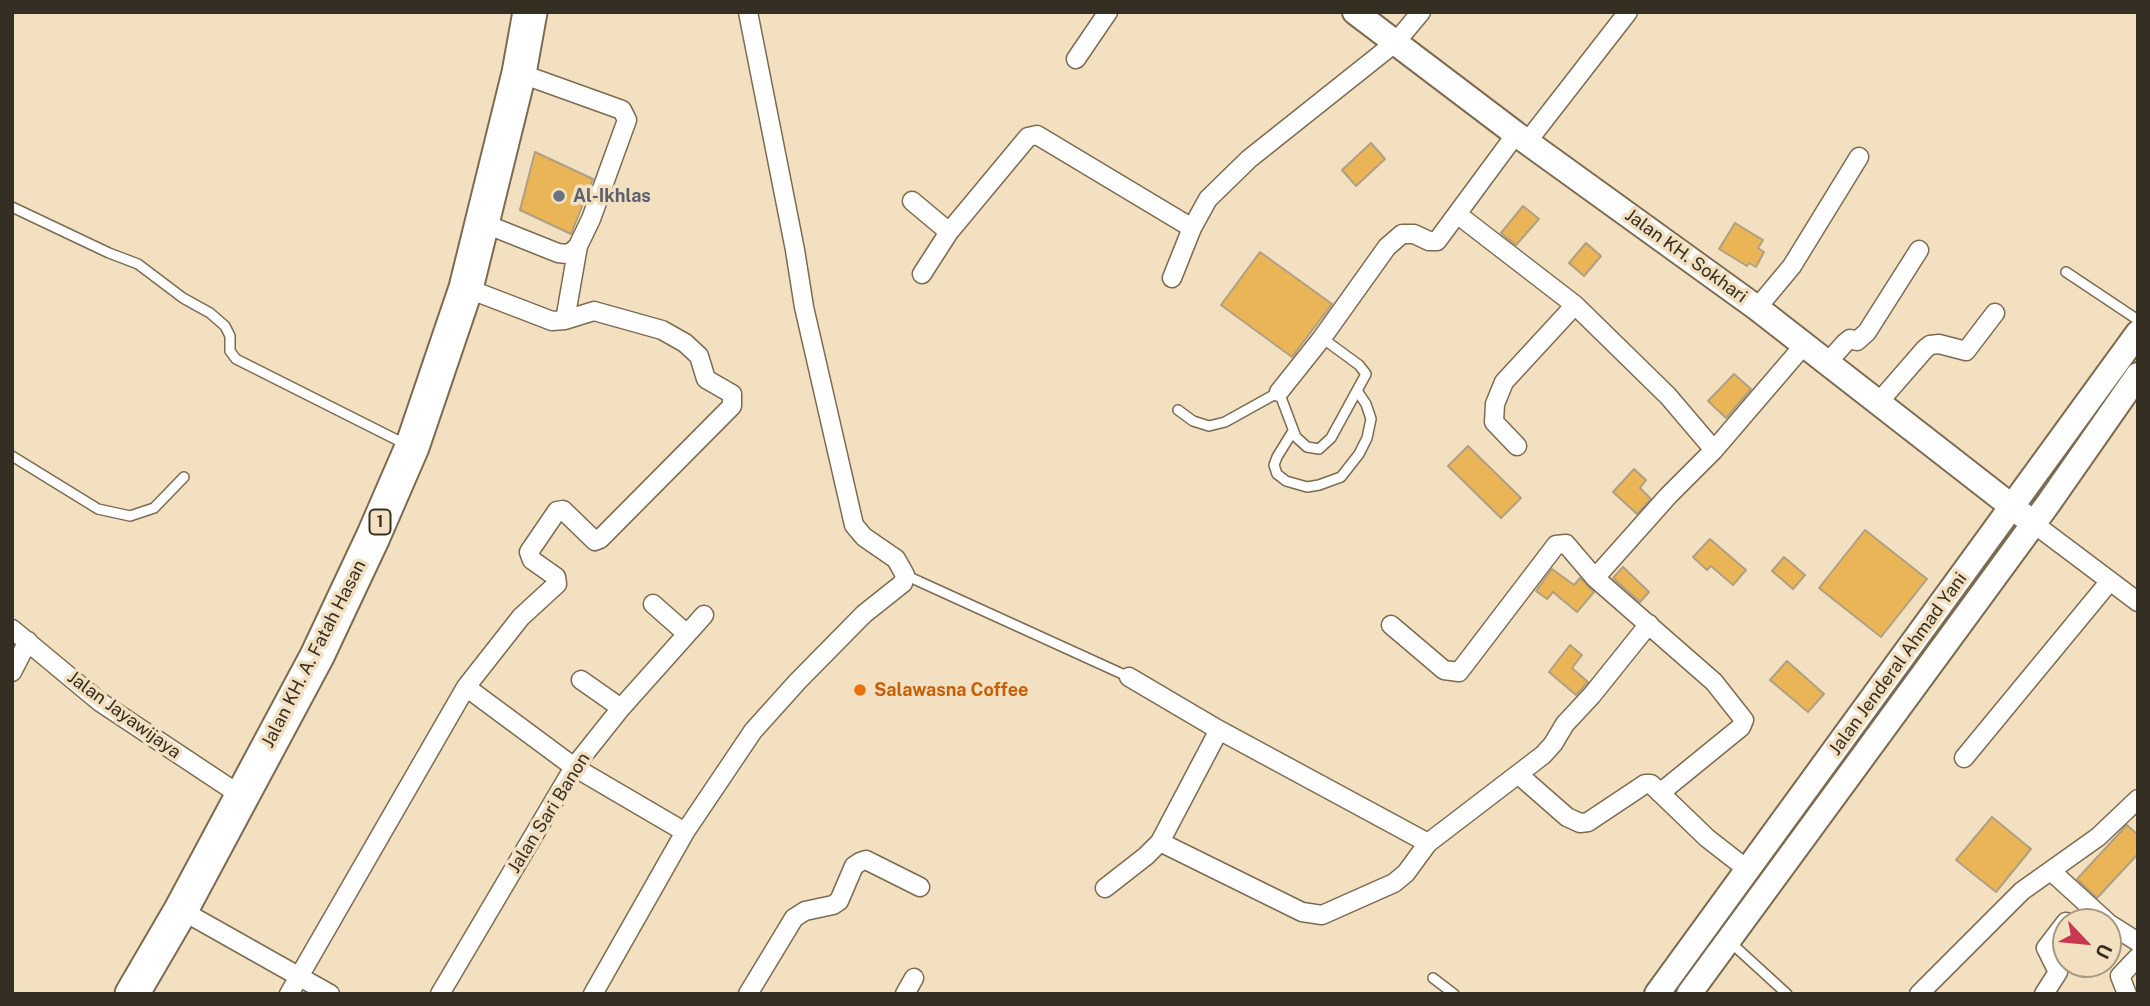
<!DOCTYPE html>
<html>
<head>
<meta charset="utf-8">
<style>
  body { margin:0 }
  #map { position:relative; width:2150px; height:1006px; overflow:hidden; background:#f2e0c1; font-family:"Public Sans",sans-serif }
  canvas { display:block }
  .frame { position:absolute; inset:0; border:14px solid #352e22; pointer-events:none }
  .north { position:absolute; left:2052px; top:908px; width:70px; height:70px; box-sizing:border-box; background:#f2e0c1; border:2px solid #a69981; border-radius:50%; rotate:116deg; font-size:19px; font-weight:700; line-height:28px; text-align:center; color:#352e22 }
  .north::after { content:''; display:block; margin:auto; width:24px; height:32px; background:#c83850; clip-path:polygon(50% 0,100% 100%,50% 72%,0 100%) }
</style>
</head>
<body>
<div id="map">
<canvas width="2150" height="1006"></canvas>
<div class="frame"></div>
<div class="north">U</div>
</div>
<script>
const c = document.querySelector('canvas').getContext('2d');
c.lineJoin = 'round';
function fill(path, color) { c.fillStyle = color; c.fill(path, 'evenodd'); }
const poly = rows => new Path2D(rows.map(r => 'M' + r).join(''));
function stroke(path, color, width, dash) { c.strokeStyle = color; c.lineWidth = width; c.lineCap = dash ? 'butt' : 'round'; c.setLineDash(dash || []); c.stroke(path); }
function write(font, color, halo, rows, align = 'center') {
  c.font = font + ' "Public Sans",sans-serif'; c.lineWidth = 7; c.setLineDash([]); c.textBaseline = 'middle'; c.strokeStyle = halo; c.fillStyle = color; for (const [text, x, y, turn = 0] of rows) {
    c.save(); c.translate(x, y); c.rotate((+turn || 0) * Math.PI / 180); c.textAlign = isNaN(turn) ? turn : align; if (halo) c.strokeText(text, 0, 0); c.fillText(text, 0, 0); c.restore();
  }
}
const building = poly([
  [1371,143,1385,159,1356,186,1342,170,1371,143],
  [535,152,593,179,571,234,520,210,535,152],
  [1523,206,1539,219,1516,245,1501,233,1523,206],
  [1735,223,1763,240,1758,248,1764,252,1756,267,1749,263,1747,266,1719,249,1735,223],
  [1586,243,1601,256,1584,276,1569,263,1586,243],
  [1260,252,1332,304,1292,357,1221,305,1260,252],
  [1734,374,1751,389,1726,418,1708,401,1734,374],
  [1468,446,1521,498,1501,518,1448,466,1468,446],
  [1634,469,1646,480,1640,488,1651,499,1637,514,1613,492,1634,469],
  [1865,530,1927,579,1881,637,1819,588,1865,530],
  [1710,539,1746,570,1733,585,1711,566,1707,570,1693,557,1710,539],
  [1784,557,1805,575,1793,589,1772,571,1784,557],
  [1623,567,1649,592,1640,602,1613,578,1623,567],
  [1552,569,1574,585,1580,578,1594,592,1577,612,1553,592,1547,599,1536,591,1552,569],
  [1570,645,1582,655,1572,668,1588,682,1576,695,1549,672,1570,645],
  [1787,661,1824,694,1808,712,1770,680,1787,661],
  [1992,817,2031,849,1996,892,1956,860,1992,817],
  [2127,825,2138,835,2138,854,2097,898,2077,879,2127,825]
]);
const lane = poly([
  [12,207,109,253,138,264,183,298,210,313,225,326,230,336,230,351,236,359,407,445],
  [2066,272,2138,320],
  [1178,410,1193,421,1209,426,1225,422,1279,392,1296,437,1307,447,1319,449,1331,438,1366,374,1359,365,1322,338],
  [1293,431,1277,457,1274,465,1277,474,1286,481,1307,487,1319,485,1341,477,1359,454,1367,438,1371,419,1366,404,1358,392],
  [12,456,98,509,130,516,154,508,184,477],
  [905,575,1129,677],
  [1729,941,1787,994],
  [1433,978,1454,994]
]);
const street = poly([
  [1076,59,1108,12],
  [1527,142,1628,12],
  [912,201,949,232],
  [1457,214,1575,305,1668,396,1714,450],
  [483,223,558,253,567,254,573,251,578,246,591,219,627,120,622,110,519,73],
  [922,274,949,232,1028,137,1037,135,1192,228],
  [1172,278,1192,228,1208,199,1249,159,1396,42,1421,12],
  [1757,308,1792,266,1859,157],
  [565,320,578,246],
  [1827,363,1845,343,1850,339,1857,341,1867,332,1919,250],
  [1279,392,1322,338,1387,247,1402,234,1414,234,1429,241,1437,241,1516,134],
  [1878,403,1925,349,1930,345,1939,344,1966,351,1995,313],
  [1517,446,1494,422,1495,404,1504,382,1575,305],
  [2033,523,2138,602],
  [1595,578,1668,496,1714,450,1804,345],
  [653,604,687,634],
  [1391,625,1444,670,1459,672,1556,545,1566,544,1595,578,1714,682,1744,720,1741,727,1660,793],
  [12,629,100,702,240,795],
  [12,672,28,641],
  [1129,677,1219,730,1428,843],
  [581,680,621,708],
  [466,687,574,767,685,832],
  [1964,758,2110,581],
  [1519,775,1567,817,1580,823,1588,822,1645,784,1651,784,1707,838,1748,870],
  [1160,842,1302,912,1322,915,1394,883,1406,873,1428,843,1543,755,1553,744,1565,724,1592,695,1649,624],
  [2051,871,2107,922],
  [1105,888,1146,856,1160,842,1219,730],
  [181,910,330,994],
  [2108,923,2138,942],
  [289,994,466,687,521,617,557,584,556,577,532,560,529,552,557,511,563,510,595,541,600,539,732,406,732,394,706,379,699,356,685,343,662,330,594,311,565,320,552,321,466,288],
  [440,994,574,767,621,708,704,615],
  [593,994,685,832,753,731,798,681,864,614,903,583,905,575,896,559,864,537,854,525,804,307,795,250,748,12],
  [748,994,794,918,805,911,833,905,839,901,854,866,860,862,866,860,920,887],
  [905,994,914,978],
  [1919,994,2022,891,2098,837,2138,799],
  [2044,994,2058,972,2046,948,2066,922],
  [2127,994,2120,976,2138,957]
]);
const secondary = poly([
  [1355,12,1516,134,1757,308,2033,523],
  [1657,994,2138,333],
  [1689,994,2048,504,2138,375]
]);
const highway = poly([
  [132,994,181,910,317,656,373,537,412,447,466,288,519,73,530,12]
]);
const markers = [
  [559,196,7,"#6b7280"],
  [860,690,7,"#e8710a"]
];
const shields = [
  [380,522,21]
];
const shieldNames = [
  ["1",380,522]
];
const worshipNames = [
  ["Al-Ikhlas",573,196]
];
const streetNames = [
  ["Jalan KH. Sokhari",1686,256,36],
  ["Jalan KH. A. Fatah Hasan",314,654,-63],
  ["Jalan Jenderal Ahmad Yani",1898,664,-54],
  ["Jalan Jayawijaya",124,715,36],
  ["Jalan Sari Banon",549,813,-58]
];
const foodNames = [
  ["Salawasna Coffee",874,690]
];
fill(building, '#eab556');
stroke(building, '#b19f82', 2);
stroke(lane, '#7c6b50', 12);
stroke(street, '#7c6b50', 21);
stroke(secondary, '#7c6b50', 28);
stroke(highway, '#7c6b50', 37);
stroke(lane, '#fff', 9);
stroke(street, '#fff', 18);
stroke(secondary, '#fff', 24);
stroke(highway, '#fff', 33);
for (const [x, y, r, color] of markers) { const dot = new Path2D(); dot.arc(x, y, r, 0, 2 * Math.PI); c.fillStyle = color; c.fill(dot); stroke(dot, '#f2e0c1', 2.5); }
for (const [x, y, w] of shields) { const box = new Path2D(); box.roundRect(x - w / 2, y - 12.5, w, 25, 5); c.fillStyle = '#f2e0c1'; c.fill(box); stroke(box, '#352e22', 2); }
write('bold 16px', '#352e22', null, shieldNames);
write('bold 18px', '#5b616d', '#f2e0c1', worshipNames, 'left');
write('18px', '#352e22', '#f2e0c1', streetNames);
write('bold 18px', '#c56008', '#f2e0c1', foodNames, 'left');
</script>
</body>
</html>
